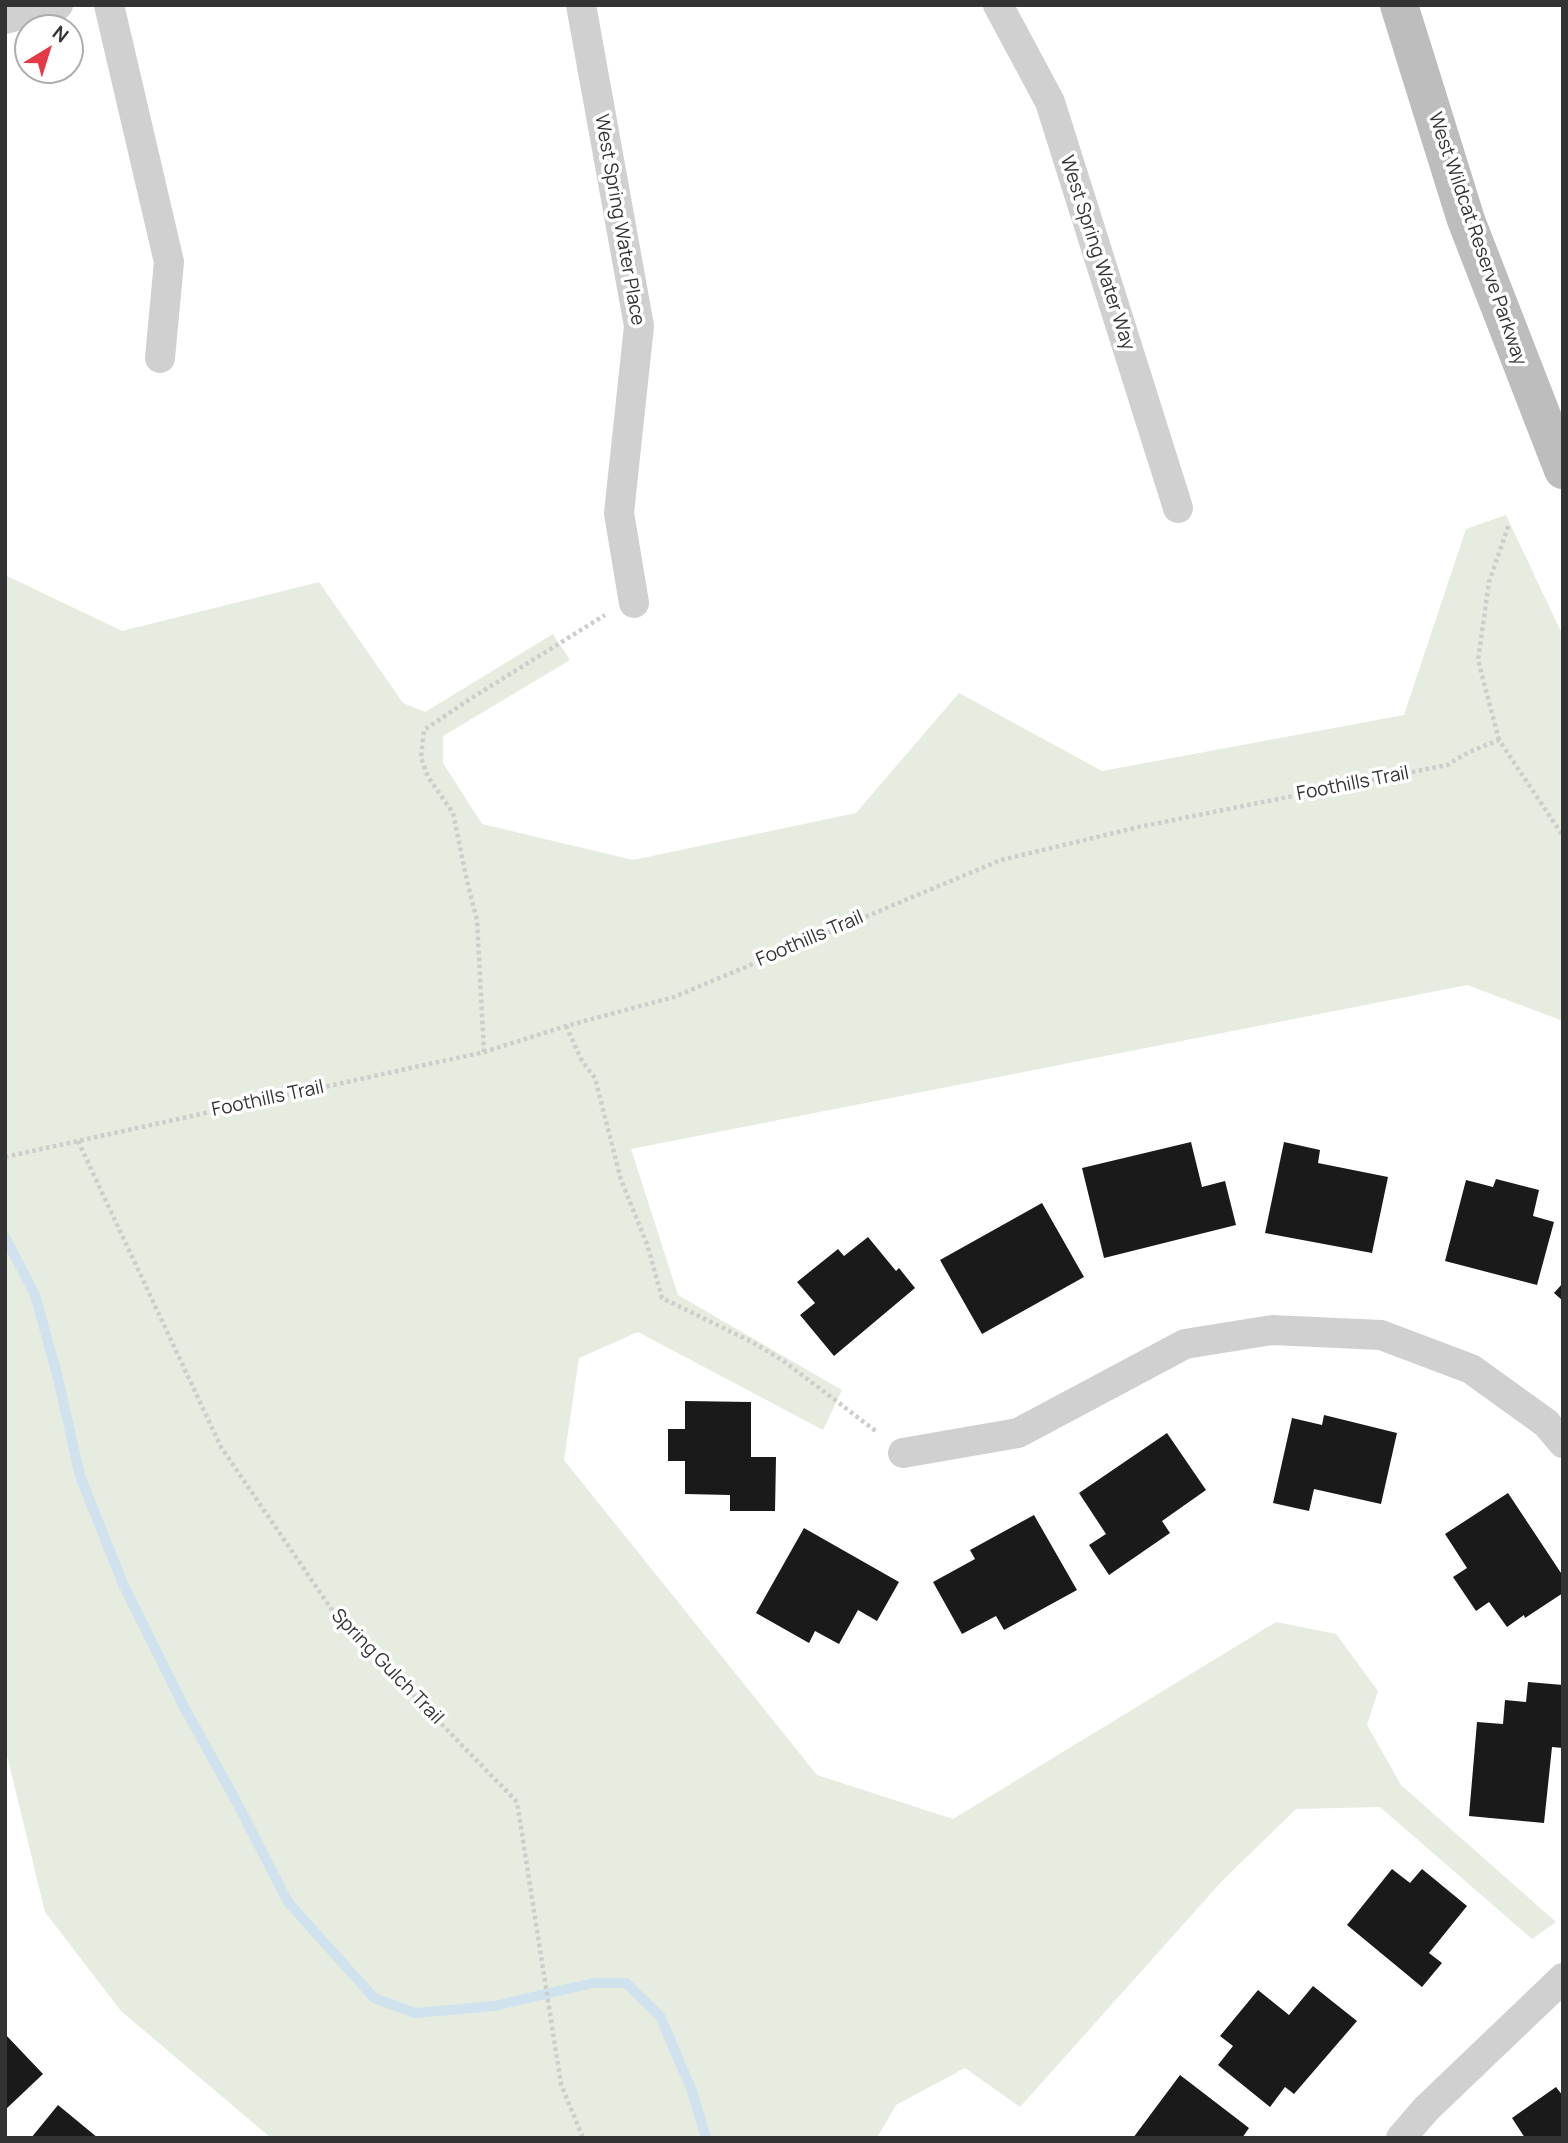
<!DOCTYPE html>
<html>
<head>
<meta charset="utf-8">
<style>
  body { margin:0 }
  #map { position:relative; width:1568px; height:2143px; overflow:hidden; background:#fff; font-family:Manrope,sans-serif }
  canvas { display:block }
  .frame { position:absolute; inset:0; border:7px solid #333; pointer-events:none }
  .north { position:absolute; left:14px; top:14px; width:70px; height:70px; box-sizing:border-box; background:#fff; border:2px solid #adadad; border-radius:50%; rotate:38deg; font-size:19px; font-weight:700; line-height:28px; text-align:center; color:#333 }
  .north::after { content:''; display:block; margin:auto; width:24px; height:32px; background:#e63946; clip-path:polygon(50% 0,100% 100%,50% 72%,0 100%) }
</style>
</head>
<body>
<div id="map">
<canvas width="1568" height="2143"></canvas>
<div class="frame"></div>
<div class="north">N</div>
</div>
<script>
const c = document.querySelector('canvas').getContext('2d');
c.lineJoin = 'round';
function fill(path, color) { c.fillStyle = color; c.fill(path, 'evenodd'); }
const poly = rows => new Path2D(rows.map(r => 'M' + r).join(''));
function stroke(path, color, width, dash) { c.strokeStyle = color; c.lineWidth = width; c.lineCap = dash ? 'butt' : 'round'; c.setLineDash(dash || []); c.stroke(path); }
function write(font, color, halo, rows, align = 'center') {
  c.font = font + ' Manrope,sans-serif'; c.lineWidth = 7; c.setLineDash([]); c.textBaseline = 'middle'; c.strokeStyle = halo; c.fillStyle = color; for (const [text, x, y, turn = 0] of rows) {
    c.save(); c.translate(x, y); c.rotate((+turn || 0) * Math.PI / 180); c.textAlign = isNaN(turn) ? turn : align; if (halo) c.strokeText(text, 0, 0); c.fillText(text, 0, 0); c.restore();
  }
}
const green = poly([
  [1506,515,1563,636,1563,1021,1467,985,631,1149,678,1295,842,1390,823,1430,638,1332,579,1358,564,1460,817,1775,953,1819,1276,1622,1336,1634,1378,1691,1367,1725,1401,1785,1556,1922,1532,1939,1380,1807,1296,1809,1222,1881,1020,2107,965,2068,896,2105,877,2138,271,2138,121,2011,45,1912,5,1747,5,575,122,631,319,582,403,703,425,712,553,634,570,660,443,736,443,763,482,824,633,860,856,813,959,693,1102,771,1404,715,1466,529]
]);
const stream = poly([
  [5,1237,35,1295,58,1378,80,1476,123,1584,184,1707,235,1799,288,1902,374,1998,415,2013,494,2006,593,1983,626,1983,660,2016,692,2091,706,2138]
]);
const building = poly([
  [1191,1142,1202,1187,1225,1181,1236,1225,1104,1258,1082,1168],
  [1284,1142,1320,1150,1318,1163,1388,1177,1372,1253,1265,1233],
  [1496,1179,1539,1190,1533,1216,1554,1222,1537,1285,1445,1261,1466,1180,1493,1187],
  [1042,1203,1084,1277,982,1334,940,1260],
  [868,1237,896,1271,899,1268,915,1288,834,1356,800,1315,815,1303,797,1282,838,1249,844,1256],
  [1563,1283,1563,1301,1554,1293],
  [685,1401,751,1402,751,1457,776,1457,775,1511,730,1511,730,1495,685,1494,685,1461,668,1461,668,1429,685,1429],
  [1324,1415,1397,1433,1381,1504,1314,1489,1309,1511,1273,1503,1292,1418,1322,1425],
  [1167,1433,1206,1490,1162,1521,1170,1533,1109,1575,1089,1545,1106,1534,1079,1493],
  [1508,1493,1563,1576,1563,1593,1525,1618,1524,1615,1507,1627,1489,1602,1476,1611,1453,1577,1467,1568,1445,1534],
  [1034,1515,1077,1590,1004,1630,996,1616,962,1634,933,1582,975,1559,970,1550],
  [804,1528,899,1582,877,1621,858,1610,839,1644,815,1631,809,1643,756,1613],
  [1528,1682,1563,1685,1563,1748,1552,1747,1544,1823,1469,1816,1477,1722,1503,1724,1505,1700,1526,1702],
  [1392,1869,1410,1883,1422,1869,1467,1906,1429,1953,1442,1963,1422,1987,1347,1925],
  [1313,1986,1357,2021,1294,2094,1285,2087,1270,2107,1218,2065,1233,2046,1220,2036,1258,1990,1289,2015],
  [5,2034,43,2074,5,2110],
  [1180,2075,1249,2128,1242,2138,1133,2138],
  [1556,2087,1563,2096,1563,2138,1525,2138,1512,2118],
  [58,2105,98,2138,31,2138]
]);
const path = poly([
  [1499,740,1478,660,1489,582,1509,524],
  [566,1026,582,1061,595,1078,621,1180,647,1244,662,1298,752,1342,785,1362,877,1432],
  [484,1052,477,920,467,881,453,813,428,777,421,757,424,730,470,699,605,615],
  [78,1141,221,1447,334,1613,517,1802,561,2084,583,2138],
  [5,1157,484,1052,566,1026,674,997,1001,860,1139,827,1447,765,1469,752,1499,740,1563,836]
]);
const minor = poly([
  [109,5,169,262,160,358],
  [581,5,639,326,619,513,634,603],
  [998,5,1050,102,1178,508],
  [5,19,58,5],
  [903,1453,1018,1433,1185,1344,1272,1330,1381,1335,1471,1369,1546,1423,1563,1443],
  [1401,2138,1426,2109,1563,1978]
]);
const secondary = poly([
  [1399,5,1466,220,1563,470]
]);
const streetNames = [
  ["West Spring Water Place",619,220,80],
  ["West Wildcat Reserve Parkway",1477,239,71],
  ["West Spring Water Way",1097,253,72],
  ["Foothills Trail",1353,784,-11],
  ["Foothills Trail",810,939,-23],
  ["Foothills Trail",268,1099,-12],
  ["Spring Gulch Trail",387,1667,46]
];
fill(green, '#e6ecdf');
stroke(stream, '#cfe2ee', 10);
fill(building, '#1a1a1a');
stroke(path, '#cdcdcd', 4.5, [3.5, 3.5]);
stroke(minor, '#d0d0d0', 30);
stroke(secondary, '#bdbdbd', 38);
write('19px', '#333', '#fff', streetNames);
</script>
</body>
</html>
